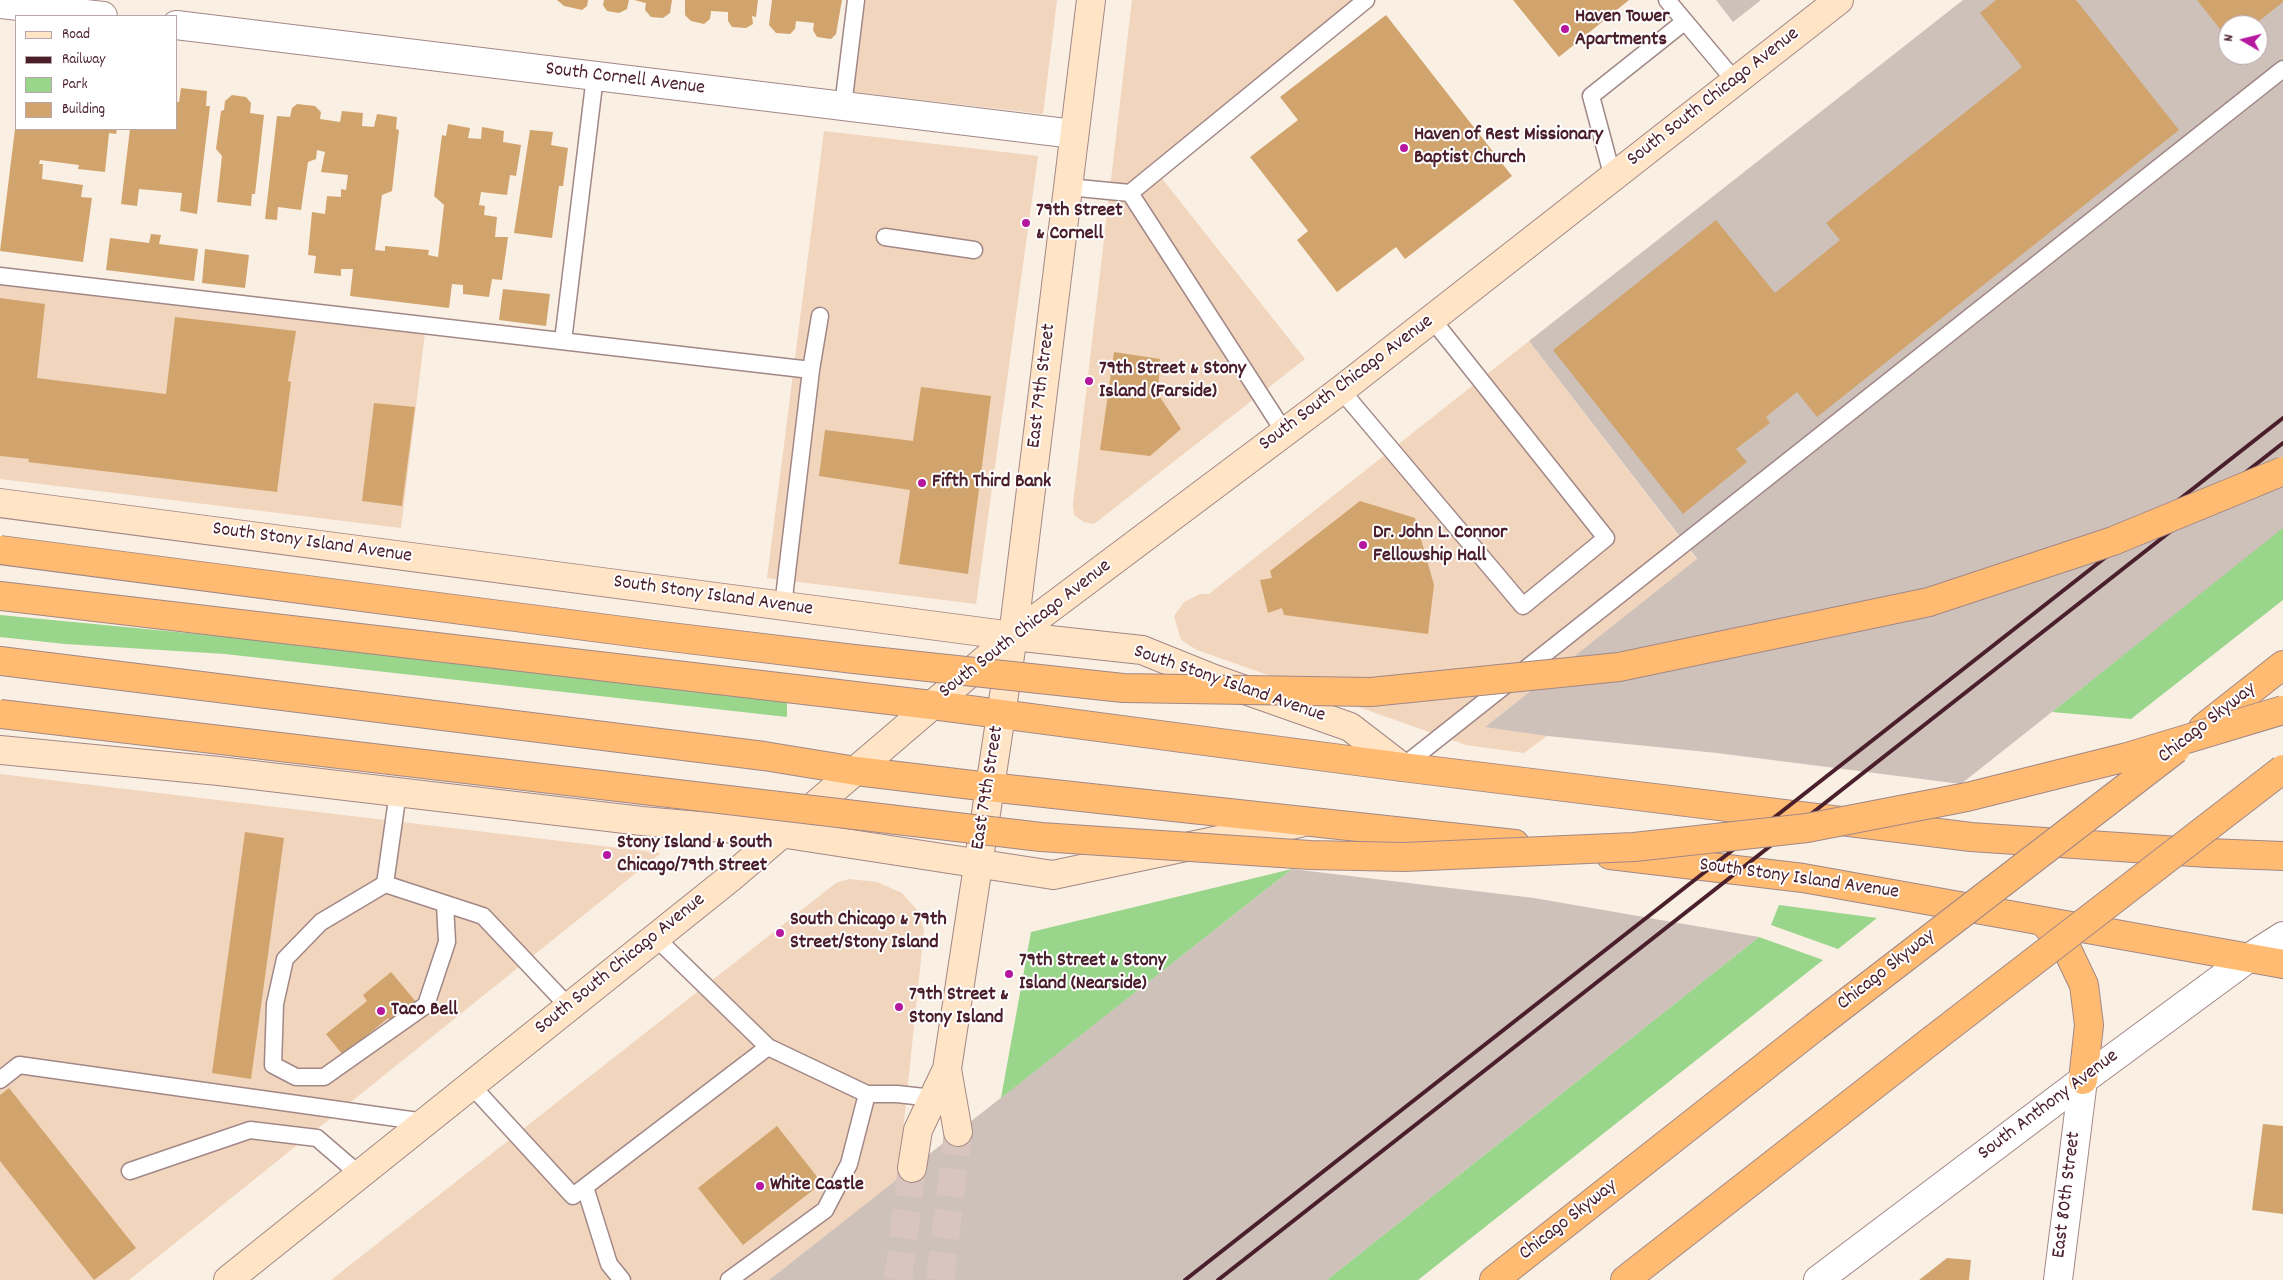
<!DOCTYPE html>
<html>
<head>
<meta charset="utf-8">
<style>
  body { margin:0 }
  #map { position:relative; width:2283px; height:1280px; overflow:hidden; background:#faefe3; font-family:Dekko,sans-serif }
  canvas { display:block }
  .legend { position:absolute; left:15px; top:15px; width:162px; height:115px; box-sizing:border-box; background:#fff; border:1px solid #b7a5aa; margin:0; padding:6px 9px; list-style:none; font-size:15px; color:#4a1f2b }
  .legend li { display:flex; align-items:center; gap:10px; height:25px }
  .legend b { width:25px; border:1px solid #b7a5aa }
  .north { position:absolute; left:2218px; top:15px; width:50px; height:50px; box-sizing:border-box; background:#fff; border:1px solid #b7a5aa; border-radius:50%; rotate:278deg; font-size:14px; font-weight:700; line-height:20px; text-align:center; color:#4a1f2b }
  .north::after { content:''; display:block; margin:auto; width:18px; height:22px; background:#b5179e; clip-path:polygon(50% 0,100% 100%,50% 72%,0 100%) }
</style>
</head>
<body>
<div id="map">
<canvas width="2283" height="1280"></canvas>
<ul class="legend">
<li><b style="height:6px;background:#ffe4c6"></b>Road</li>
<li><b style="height:6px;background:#4a1f2b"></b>Railway</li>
<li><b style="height:14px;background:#99d58a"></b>Park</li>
<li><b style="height:14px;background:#d2a46d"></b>Building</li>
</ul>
<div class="north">N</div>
</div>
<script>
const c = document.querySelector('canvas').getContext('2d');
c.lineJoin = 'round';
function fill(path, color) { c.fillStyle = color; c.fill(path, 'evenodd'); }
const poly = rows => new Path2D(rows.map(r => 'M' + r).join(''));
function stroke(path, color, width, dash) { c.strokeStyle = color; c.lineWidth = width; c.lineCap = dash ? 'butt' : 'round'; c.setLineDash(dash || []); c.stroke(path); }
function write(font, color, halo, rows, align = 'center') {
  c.font = font + ' Dekko,sans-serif'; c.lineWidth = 4; c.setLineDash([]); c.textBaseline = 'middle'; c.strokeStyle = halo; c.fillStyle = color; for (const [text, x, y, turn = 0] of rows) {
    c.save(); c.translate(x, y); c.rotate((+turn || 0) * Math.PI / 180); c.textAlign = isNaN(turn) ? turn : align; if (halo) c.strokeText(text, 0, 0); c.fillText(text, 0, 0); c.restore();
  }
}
const built = poly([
  [856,0,1057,0,1043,114,845,91],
  [1132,0,1366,0,1156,171,1305,359,1094,524,1084,522,1074,515,1073,504],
  [824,131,1038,156,976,604,767,578],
  [0,276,426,325,401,528,0,479],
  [1529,341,1697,560,1486,726,1547,736,1524,753,1466,745,1197,650,1181,640,1174,616,1184,602,1200,594,1209,594],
  [0,774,661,853,129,1280,0,1280],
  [849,879,877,882,902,893,917,910,924,930,898,1179,769,1280,331,1280,836,883]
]);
const industrial = poly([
  [1716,0,1761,0,1733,22],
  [1963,0,2283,0,2283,529,1961,784,1717,753,1547,736,1485,727,1697,559,1529,341],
  [2228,25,2258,25,2258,55,2228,55],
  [1292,869,1534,898,1759,937,1327,1280,769,1280]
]);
const green = poly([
  [2283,528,2283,600,2131,719,2052,712],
  [0,615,427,656,787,701,787,717,225,654,65,644,0,637],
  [1292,869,1001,1098,1031,932],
  [1779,905,1877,918,1838,949,1771,925],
  [1759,937,1823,960,1418,1280,1327,1280]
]);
const building = poly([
  [557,0,588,0,587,6,582,10,564,6],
  [604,0,629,0,627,9,619,13,607,11,603,5],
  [634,0,672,0,670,13,663,18,651,17,645,10,646,3],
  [685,0,758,0,756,17,752,16,753,24,746,28,732,27,728,21,728,12,711,11,710,19,704,24,691,21,685,15],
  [772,0,842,0,836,34,831,39,817,37,813,30,814,23,796,21,795,29,790,34,776,33,769,25],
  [1513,0,1629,0,1559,57],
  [1996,0,2076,0,2179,130,1817,417,1797,392,1766,417,1770,423,1736,449,1747,462,1683,514,1553,350,1716,220,1775,293,1840,240,1826,223,2022,67,1980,13],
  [2197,0,2283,0,2283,2,2254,25,2228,25,2228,39],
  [1386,15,1512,176,1405,259,1396,247,1337,292,1297,240,1308,231,1250,157,1298,120,1280,97],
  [181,88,207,91,206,106,210,106,197,214,180,211,182,193,139,189,137,206,121,204,130,129,176,129,176,102,179,102],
  [232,95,246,97,251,103,250,113,264,115,255,194,252,194,251,206,217,202,222,156,216,149,221,111,224,110,225,101],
  [297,104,315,106,321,112,320,119,340,122,342,111,363,113,362,126,374,127,377,114,397,117,396,129,399,130,392,191,382,195,375,250,385,251,385,246,429,250,428,255,438,257,444,205,434,196,442,135,446,136,448,124,470,128,468,138,481,139,482,127,504,131,503,142,521,145,516,176,510,175,507,195,481,192,479,205,485,206,484,215,497,217,495,237,508,237,502,280,492,279,489,297,463,294,463,285,452,284,449,308,350,296,353,269,341,269,341,276,314,273,316,256,308,255,312,212,325,214,327,196,341,197,341,189,346,190,348,175,321,172,325,152,317,150,316,159,308,162,301,210,278,207,277,220,265,219,277,116,290,117,292,108],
  [15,129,117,129,116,134,109,133,105,172,78,169,79,165,40,160,39,164,43,164,42,179,83,185,81,197,92,198,83,262,0,251],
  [530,130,553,132,551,145,568,148,563,186,559,186,552,238,514,233],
  [151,234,161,235,159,244,198,249,194,281,106,270,110,238,149,243],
  [205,249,249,255,245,288,202,283],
  [503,289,550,294,546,326,499,320],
  [0,298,45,304,37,378,166,394,175,317,296,331,288,381,291,382,277,492,28,462,29,459,0,456],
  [1114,352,1160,359,1158,394,1181,429,1150,456,1100,450],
  [921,387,991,396,968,574,899,564,910,490,819,476,825,430,913,441],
  [374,403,415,407,402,506,362,501],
  [1360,501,1415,518,1434,585,1428,634,1284,615,1282,608,1268,613,1260,580,1272,578,1270,571],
  [245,832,284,838,251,1079,212,1073],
  [391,972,417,1003,392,1023,388,1018,343,1055,326,1034,367,1001,363,995],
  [9,1088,136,1248,94,1280,0,1161,0,1095],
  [2263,1124,2283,1126,2283,1214,2252,1210],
  [777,1126,822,1183,743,1245,698,1188],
  [1947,1258,1971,1260,1969,1280,1919,1280]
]);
const secondaryTunnel = poly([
  [898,1280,912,1168],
  [940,1280,958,1132]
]);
const lane = poly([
  [1667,0,1735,81],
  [843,106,856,0],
  [1613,178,1591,96,1684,22],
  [1068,187,1130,193,1366,0],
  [1130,193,1285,433],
  [885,237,974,250],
  [0,276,811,370],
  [563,341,595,76],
  [1341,390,1523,606,1606,538,1432,319],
  [783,606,811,370,820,316],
  [1402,767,2283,69],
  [398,792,385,884,483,916,569,1007],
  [385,884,321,922,285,959,275,1004,273,1065,296,1077,324,1077,426,1005,447,942,445,904],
  [656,938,768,1047],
  [0,1080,19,1065,425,1122],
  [471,1085,573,1196,768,1047,867,1094,897,1094,933,1098],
  [130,1171,250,1130,317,1138,360,1175],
  [585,1187,609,1264,622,1280],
  [729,1280,825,1210,849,1164,867,1094]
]);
const street = poly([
  [0,4,103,16],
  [176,25,1074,134],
  [1818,1280,2083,1080,2250,957,2283,936],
  [2058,1280,2083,1080]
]);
const secondary = poly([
  [0,503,1013,636,1142,650,1214,679,1350,727,1402,767],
  [0,750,219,771,642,821,780,833,1053,875,1300,823],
  [958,1132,947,1069,1013,636,1091,0],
  [912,1168,918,1130,947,1069],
  [228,1280,730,878,1013,636,1341,390,1839,0]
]);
const highway = poly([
  [0,596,932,705,1402,767,1971,837,2208,853,2283,856],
  [0,661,764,756,856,771,989,787,1515,844],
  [2203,728,2283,665],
  [1610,855,1803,878,2283,964],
  [2045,924,2065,945,2084,985,2089,1025,2083,1080],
  [1494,1280,1815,1027],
  [1625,1280,1932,1040]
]);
const rail = poly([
  [1185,1280,2283,418],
  [1218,1280,2283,443]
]);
const highwayBridge = poly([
  [0,550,654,635,854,659,1123,688,1371,692,1619,667,1929,602,2113,541,2283,471],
  [0,714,1041,837,1310,855,1404,857,1634,847,1807,828,1967,797,2127,757,2283,710],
  [1815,1027,2176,749],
  [1932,1040,2283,769]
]);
const markers = [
  [1565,29,5,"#b5179e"],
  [1404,148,5,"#b5179e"],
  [1026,223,5,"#b5179e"],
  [1089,381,5,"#b5179e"],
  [922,483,5,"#b5179e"],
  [1363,545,5,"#b5179e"],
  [607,855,5,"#b5179e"],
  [780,933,5,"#b5179e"],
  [1009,974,5,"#b5179e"],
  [899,1007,5,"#b5179e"],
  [381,1011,5,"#b5179e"],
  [760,1186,5,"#b5179e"]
];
const poiNames = [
  ["Haven Tower",1575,18],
  ["Apartments",1575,41],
  ["Haven of Rest Missionary",1414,136],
  ["Baptist Church",1414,159],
  ["79th Street",1036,212],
  ["& Cornell",1036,235],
  ["79th Street & Stony",1099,370],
  ["Island (Farside)",1099,393],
  ["Fifth Third Bank",932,483],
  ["Dr. John L. Connor",1373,534],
  ["Fellowship Hall",1373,557],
  ["Stony Island & South",617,844],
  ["Chicago/79th Street",617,867],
  ["South Chicago & 79th",790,921],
  ["Street/Stony Island",790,944],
  ["79th Street & Stony",1019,962],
  ["Island (Nearside)",1019,985],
  ["79th Street &",909,996],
  ["Stony Island",909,1019],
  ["Taco Bell",391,1011],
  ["White Castle",770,1186]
];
const streetNames = [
  ["South Cornell Avenue",625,80,7],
  ["South South Chicago Avenue",1714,98,-38],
  ["South South Chicago Avenue",1347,384,-37],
  ["East 79th Street",1043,386,-83],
  ["South Stony Island Avenue",312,544,8],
  ["South Stony Island Avenue",713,597,8],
  ["South South Chicago Avenue",1026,630,-38],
  ["South Stony Island Avenue",1229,685,19],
  ["Chicago Skyway",2208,724,-38],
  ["East 79th Street",989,788,-81],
  ["South Stony Island Avenue",1799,880,8],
  ["South South Chicago Avenue",621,965,-39],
  ["Chicago Skyway",1887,971,-38],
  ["South Anthony Avenue",2049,1106,-37],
  ["East 80th Street",2068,1195,-83],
  ["Chicago Skyway",1569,1221,-38]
];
fill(built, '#f1d5bd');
fill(industrial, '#cec1ba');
fill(green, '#99d58a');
fill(building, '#d2a46d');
stroke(secondaryTunnel, '#d7c5be', 28, [28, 14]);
stroke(lane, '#a28787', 19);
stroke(street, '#a28787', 30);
stroke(secondary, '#a28787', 30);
stroke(highway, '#a28787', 30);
stroke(lane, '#fff', 16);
stroke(street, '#fff', 28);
stroke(secondary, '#ffe4c6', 28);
stroke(highway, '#ffbb71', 28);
stroke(rail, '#4a1f2b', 4);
stroke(highwayBridge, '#a28787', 30, []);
stroke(highwayBridge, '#ffbb71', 28);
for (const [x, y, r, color] of markers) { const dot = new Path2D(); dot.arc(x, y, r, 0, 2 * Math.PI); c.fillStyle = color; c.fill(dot); stroke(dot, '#fff', 2); }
write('bold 20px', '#4a1f2b', '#fff', poiNames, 'left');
write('20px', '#4a1f2b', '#fff', streetNames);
</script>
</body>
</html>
